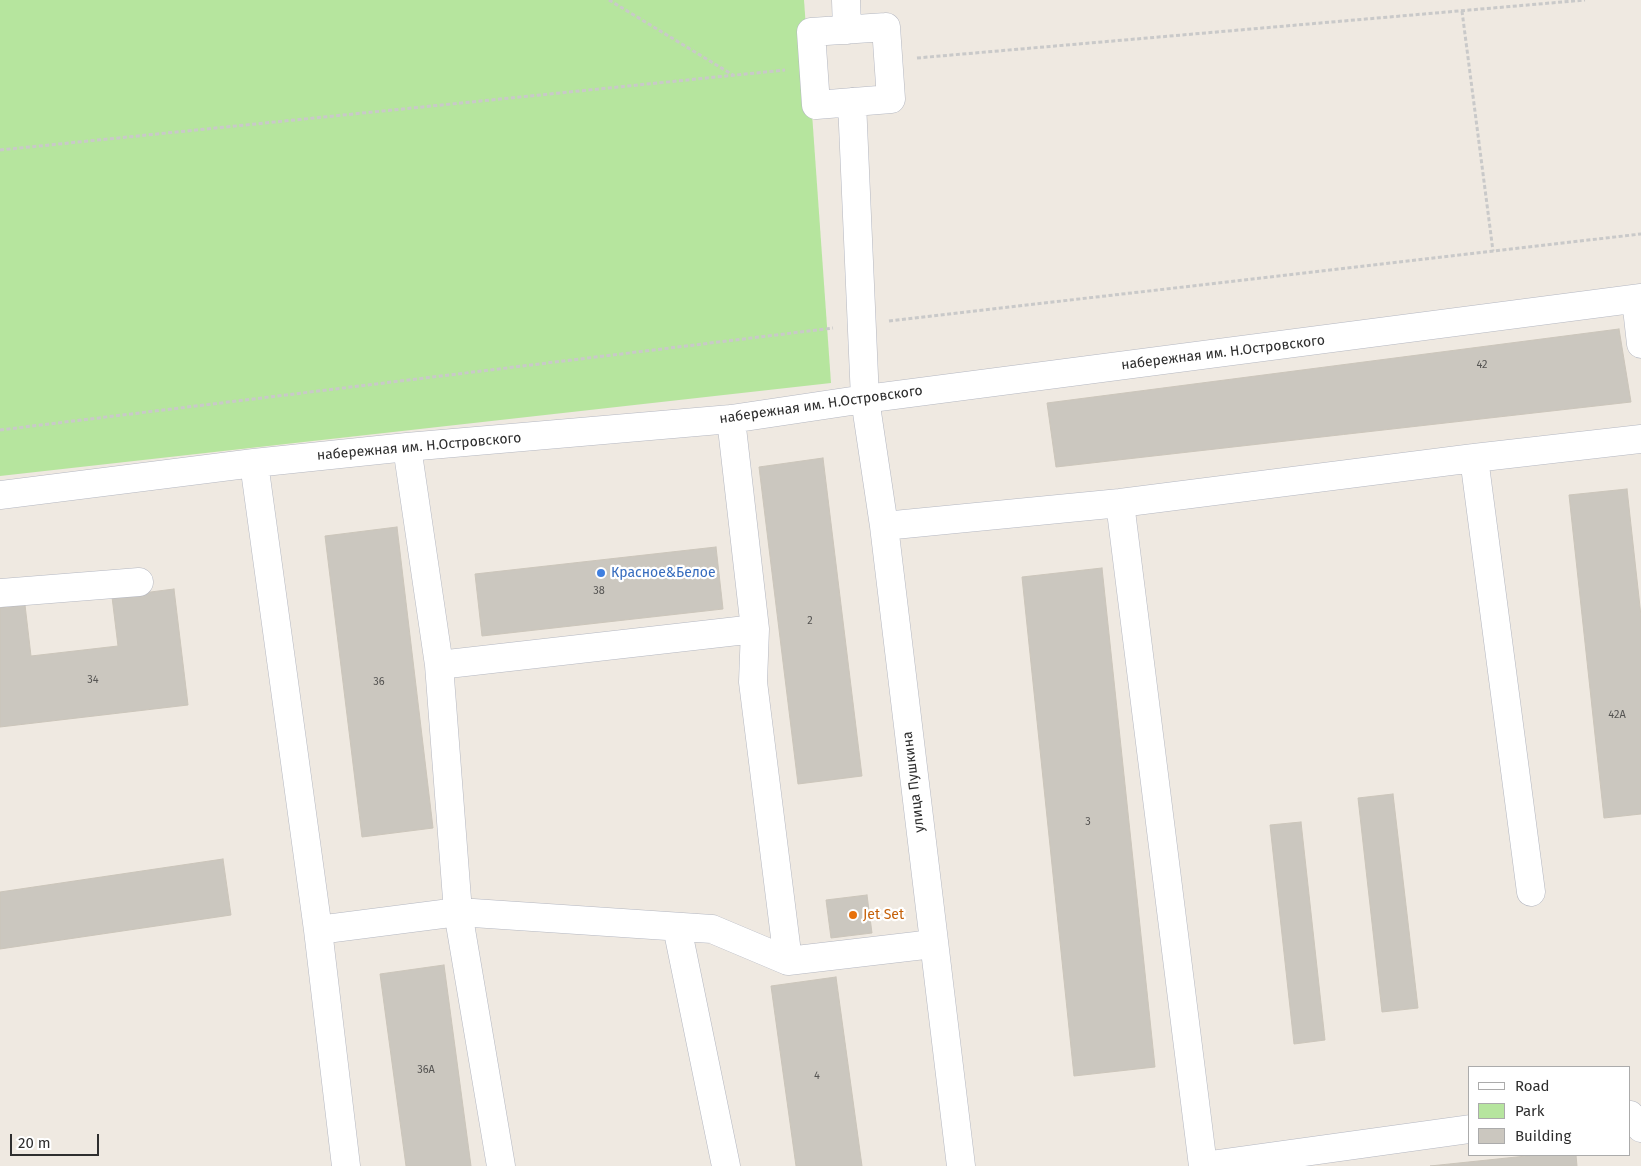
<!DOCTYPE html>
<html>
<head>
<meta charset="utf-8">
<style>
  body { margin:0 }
  #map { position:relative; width:1641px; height:1166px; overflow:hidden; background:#efe9e1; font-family:"Fira Sans",sans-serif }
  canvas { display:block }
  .legend { position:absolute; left:1468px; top:1066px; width:162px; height:90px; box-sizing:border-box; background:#fff; border:1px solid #ababab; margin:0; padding:6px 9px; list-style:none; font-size:15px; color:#2e2e2e }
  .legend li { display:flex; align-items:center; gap:10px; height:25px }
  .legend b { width:25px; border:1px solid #ababab }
  .scale { position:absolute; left:10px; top:1134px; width:89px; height:22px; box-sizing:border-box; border:2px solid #2e2e2e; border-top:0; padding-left:6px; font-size:15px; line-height:18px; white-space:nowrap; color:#2e2e2e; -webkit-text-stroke:4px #fff; paint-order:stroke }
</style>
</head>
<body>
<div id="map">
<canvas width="1641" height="1166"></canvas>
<ul class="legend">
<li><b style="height:6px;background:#fff"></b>Road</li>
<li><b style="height:14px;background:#b6e59e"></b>Park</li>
<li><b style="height:14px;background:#cbc7bf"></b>Building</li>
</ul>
<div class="scale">20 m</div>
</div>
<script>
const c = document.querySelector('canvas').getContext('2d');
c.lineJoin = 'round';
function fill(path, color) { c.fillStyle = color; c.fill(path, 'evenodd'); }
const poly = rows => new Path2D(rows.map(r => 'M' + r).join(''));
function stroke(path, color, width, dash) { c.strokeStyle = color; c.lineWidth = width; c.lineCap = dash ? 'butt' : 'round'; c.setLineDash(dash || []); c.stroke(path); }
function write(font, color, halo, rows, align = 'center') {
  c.font = font + ' "Fira Sans",sans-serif'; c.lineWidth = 4.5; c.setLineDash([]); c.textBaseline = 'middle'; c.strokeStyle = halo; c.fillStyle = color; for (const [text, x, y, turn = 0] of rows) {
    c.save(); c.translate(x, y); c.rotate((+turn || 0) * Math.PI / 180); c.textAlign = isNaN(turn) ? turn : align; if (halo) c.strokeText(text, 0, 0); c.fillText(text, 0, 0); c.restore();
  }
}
const green = poly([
  [0,0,804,0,831,383,0,476]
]);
const building = poly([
  [1619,329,1631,402,1056,467,1047,403,1619,329],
  [823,458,862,776,798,784,759,467,823,458],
  [1627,489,1641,616,1641,814,1604,818,1569,495,1627,489],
  [397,527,433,828,362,837,325,536,397,527],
  [716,547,723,609,482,636,475,574,716,547],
  [1102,568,1155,1067,1074,1076,1022,577,1102,568],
  [174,589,188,705,0,727,0,608,25,605,31,656,118,646,112,597,174,589],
  [1393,794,1418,1008,1382,1012,1358,798,1393,794],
  [1301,822,1325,1040,1294,1044,1270,825,1301,822],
  [223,859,231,915,0,949,0,892,223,859],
  [867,895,872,933,831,938,826,900,867,895],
  [444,965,471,1166,406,1166,380,974,444,965],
  [836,977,862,1166,796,1166,771,986,836,977],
  [1536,1155,1576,1155,1577,1166,1430,1166,1536,1155]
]);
const path = poly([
  [609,0,733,75],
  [1462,11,1493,251],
  [917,58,1585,0],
  [0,150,785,70],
  [889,321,1641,234],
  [0,430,833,328]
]);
const minor = poly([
  [846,0,847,30],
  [886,27,891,99,816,105,811,32,886,27],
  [852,102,865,399,884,526,961,1166],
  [1636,299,1641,344],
  [731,419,755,629],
  [407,447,439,665,458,912,501,1166],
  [1474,458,1531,892],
  [254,463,318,930,346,1166],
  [0,495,254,463,407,447,731,419,865,399,1641,298],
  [1120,503,1203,1166],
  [884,526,1120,503,1474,458,1641,439],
  [0,593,139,582],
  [439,665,755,629,753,682,788,961],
  [677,927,726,1166],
  [318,930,458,912,712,929,788,961,933,944],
  [1630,1115,1641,1128],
  [1203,1166,1470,1129]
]);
const markers = [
  [601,573,5,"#3f7fe0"],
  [853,915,5,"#e8710a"]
];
const numberNames = [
  ["42",1482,365],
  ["38",599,591],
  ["2",810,621],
  ["34",93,680],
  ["36",379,682],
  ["42А",1617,715],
  ["3",1088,822],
  ["36А",426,1070],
  ["4",817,1076]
];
const streetNames = [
  ["набережная им. Н.Островского",1223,353,-7],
  ["набережная им. Н.Островского",821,405,-8],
  ["набережная им. Н.Островского",419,447,-5],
  ["улица Пушкина",914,782,-97]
];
const shopNames = [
  ["Красное&Белое",611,573]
];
const foodNames = [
  ["Jet Set",863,915]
];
fill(green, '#b6e59e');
fill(building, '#cbc7bf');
stroke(building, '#cbc5ba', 1);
stroke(minor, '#b4b7c1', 29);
stroke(path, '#c9c9c9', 3, [4, 2.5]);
stroke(minor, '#fff', 28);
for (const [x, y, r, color] of markers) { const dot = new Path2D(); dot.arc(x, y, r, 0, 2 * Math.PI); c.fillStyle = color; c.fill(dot); stroke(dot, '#fff', 2); }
write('11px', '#555452', null, numberNames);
write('14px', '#2e2e2e', '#fff', streetNames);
write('14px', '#366cbe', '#fff', shopNames, 'left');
write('14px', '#c56008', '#fff', foodNames, 'left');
</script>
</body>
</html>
